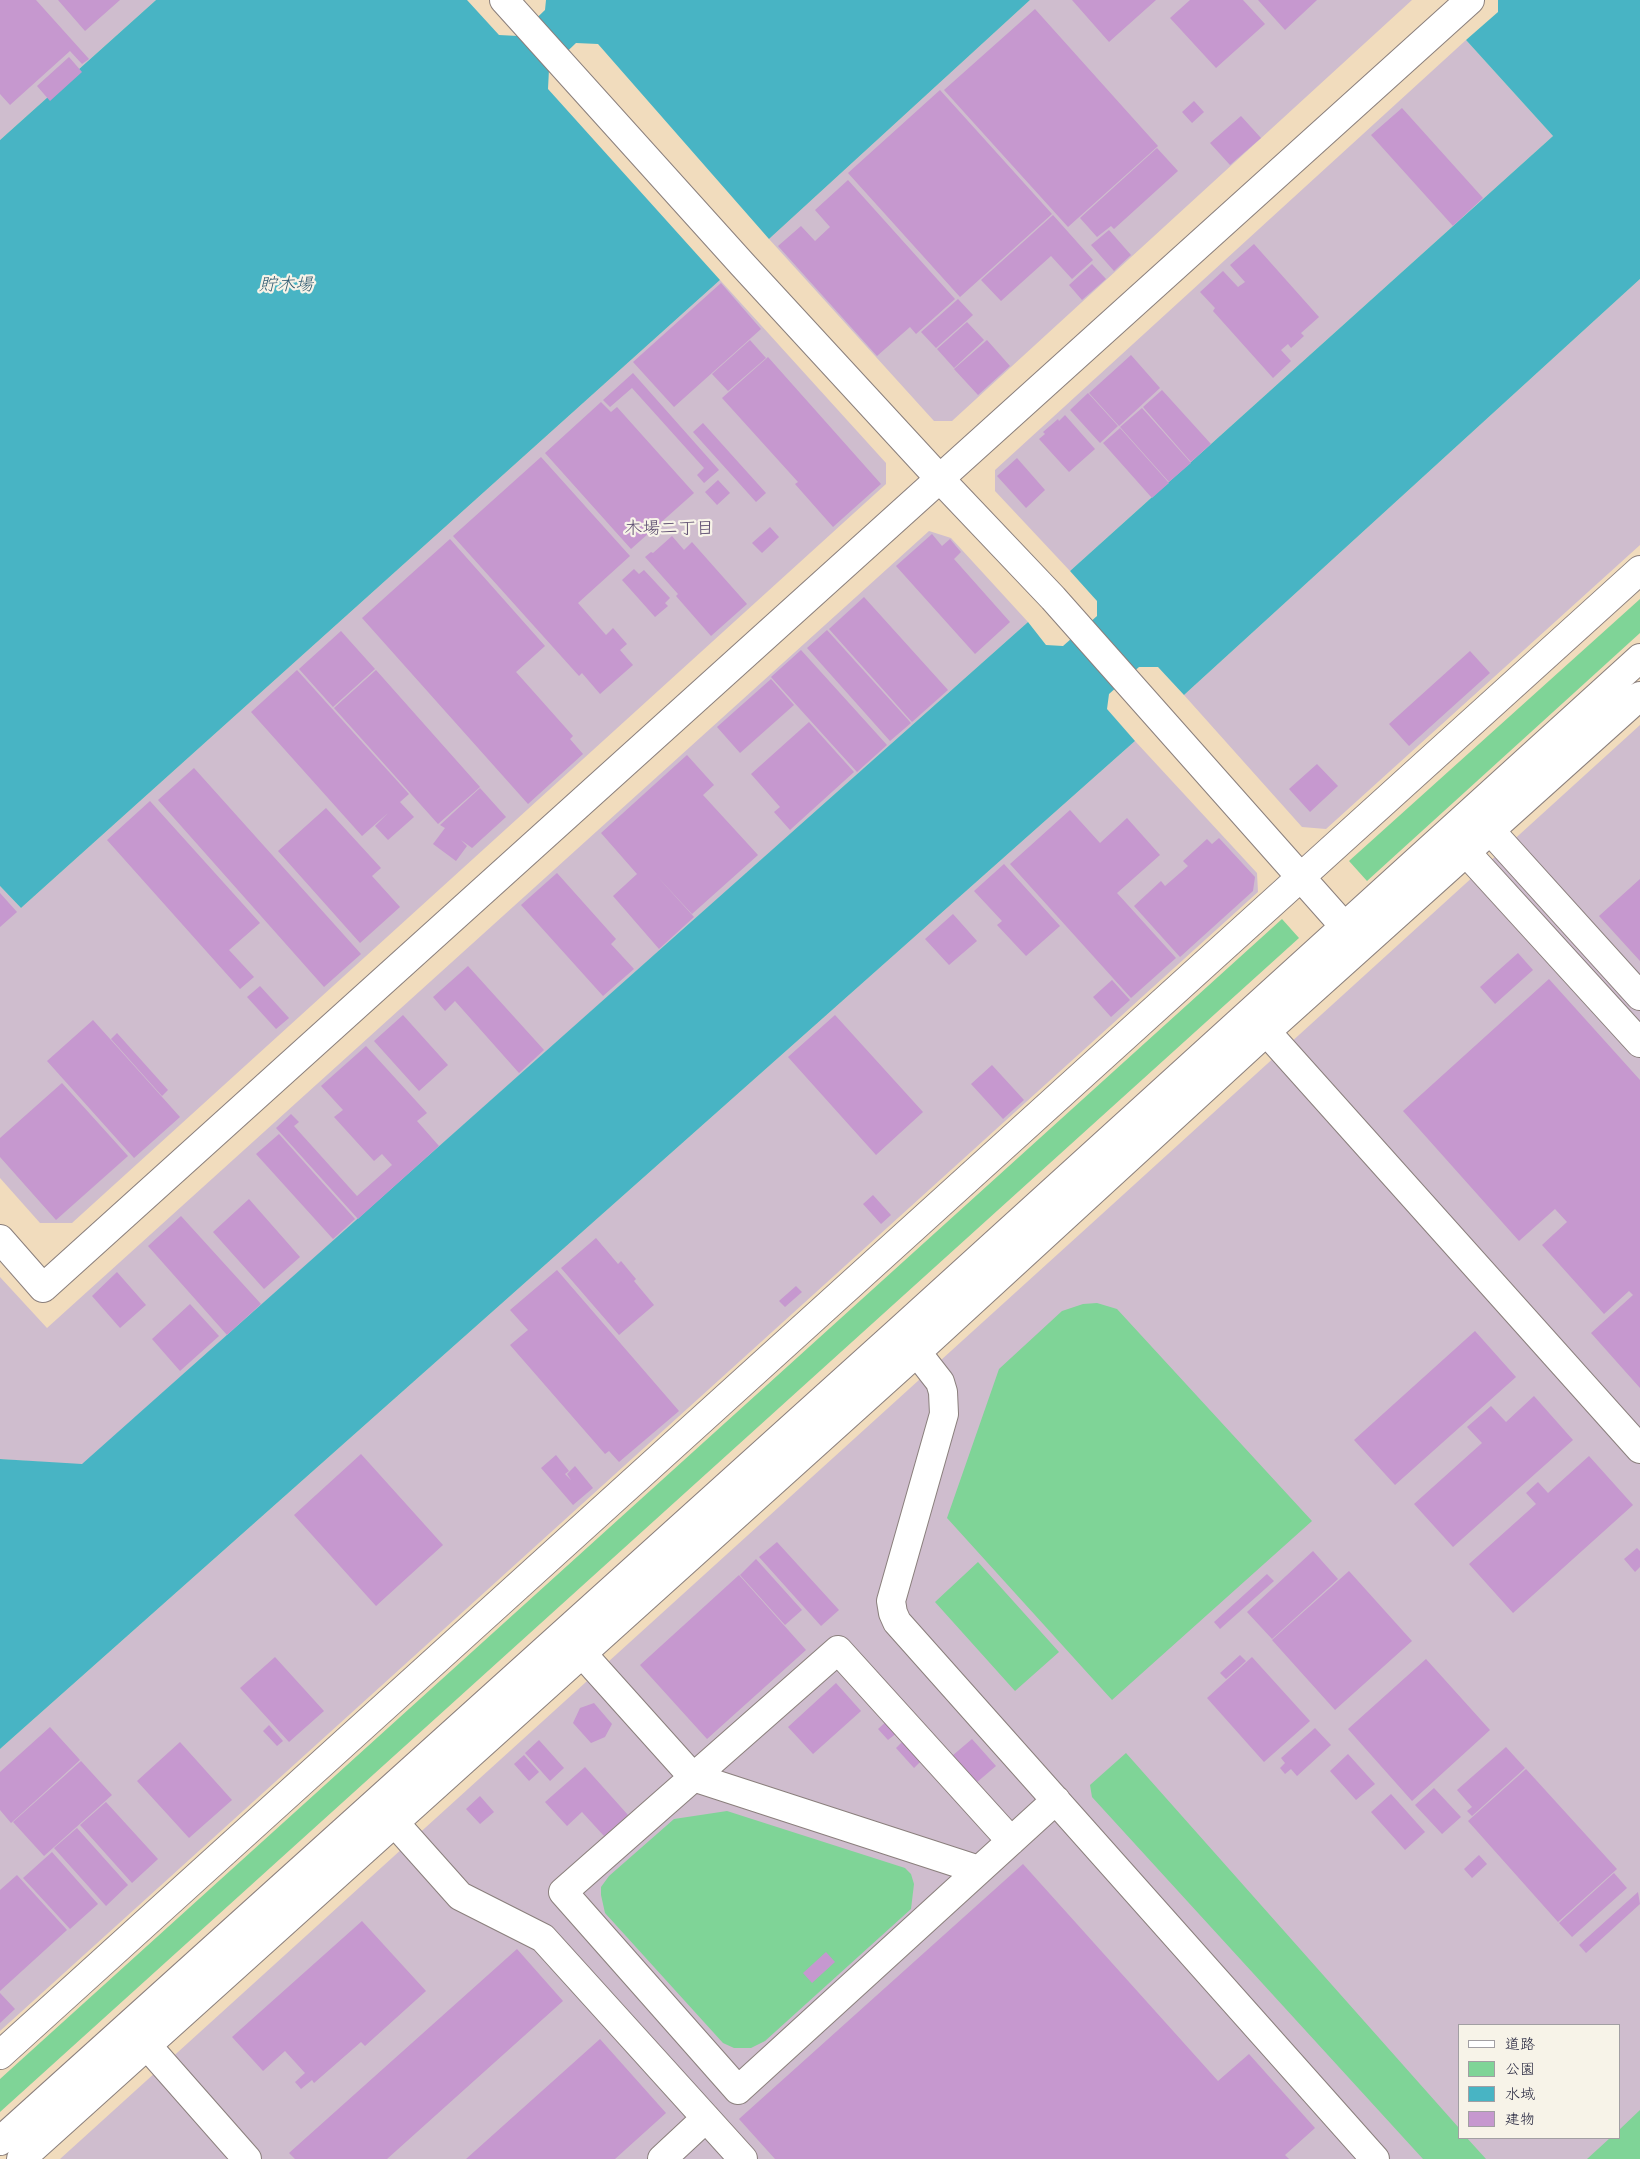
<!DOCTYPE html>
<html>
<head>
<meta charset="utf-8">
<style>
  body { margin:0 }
  #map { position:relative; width:1640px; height:2159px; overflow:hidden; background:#f1dcbd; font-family:"Architects Daughter","Klee One",sans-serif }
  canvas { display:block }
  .legend { position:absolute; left:1458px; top:2024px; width:162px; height:115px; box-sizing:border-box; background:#f7f3e8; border:1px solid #a29fa3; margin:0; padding:6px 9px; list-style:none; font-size:15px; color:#22223b }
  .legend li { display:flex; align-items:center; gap:10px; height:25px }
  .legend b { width:25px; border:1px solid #a29fa3 }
</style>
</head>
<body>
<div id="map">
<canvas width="1640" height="2159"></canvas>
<ul class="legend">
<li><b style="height:6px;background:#fff"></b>道路</li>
<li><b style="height:14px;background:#7fd497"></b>公園</li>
<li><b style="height:14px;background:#48b4c4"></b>水域</li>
<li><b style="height:14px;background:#c698cf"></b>建物</li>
</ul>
</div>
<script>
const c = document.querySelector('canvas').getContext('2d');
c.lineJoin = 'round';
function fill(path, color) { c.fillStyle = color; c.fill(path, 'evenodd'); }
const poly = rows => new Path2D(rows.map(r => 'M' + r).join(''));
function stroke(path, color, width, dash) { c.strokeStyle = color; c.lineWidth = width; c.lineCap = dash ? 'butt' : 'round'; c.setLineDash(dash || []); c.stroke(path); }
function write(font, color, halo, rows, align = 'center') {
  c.font = font + ' "Architects Daughter","Klee One",sans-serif'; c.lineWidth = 4.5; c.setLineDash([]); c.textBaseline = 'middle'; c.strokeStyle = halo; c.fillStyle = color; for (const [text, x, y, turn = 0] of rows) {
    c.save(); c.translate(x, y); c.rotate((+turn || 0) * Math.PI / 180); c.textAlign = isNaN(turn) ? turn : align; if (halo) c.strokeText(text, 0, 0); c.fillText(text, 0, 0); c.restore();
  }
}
const industrial = poly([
  [0,0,156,0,0,140],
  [1030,0,1412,0,952,421,934,421,769,239],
  [1466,40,1553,136,1070,571,995,491,995,470],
  [1640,279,1640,545,1326,829,1302,827,1184,695],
  [720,280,886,463,886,484,72,1223,40,1223,0,1178,0,886,21,908],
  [929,531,951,538,1028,622,82,1465,0,1459,0,1277,47,1328],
  [1640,725,1640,2159,60,2159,1091,1224],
  [1459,2025,1619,2025,1619,2138,1459,2138],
  [1135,741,1257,873,1258,892,0,2031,0,1749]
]);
const green = poly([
  [1640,599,1640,633,1367,881,1349,861],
  [1282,919,1299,938,0,2112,0,2079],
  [1097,1303,1117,1309,1312,1521,1112,1700,947,1518,999,1369,1062,1311,1083,1304],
  [978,1562,1059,1652,1015,1691,935,1602],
  [1126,1753,1459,2128,1459,2138,1467,2138,1486,2159,1423,2159,1092,1797,1090,1785],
  [727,1811,905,1868,911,1874,914,1884,911,1909,765,2041,751,2048,734,2048,723,2043,605,1913,601,1895,601,1887,609,1876,674,1819],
  [1640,2110,1640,2159,1587,2159,1610,2138,1619,2138,1619,2130]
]);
const water = poly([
  [156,0,467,0,499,35,518,36,545,10,546,0,1030,0,769,239,598,44,576,43,549,69,548,89,720,280,21,908,0,886,0,140],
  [1498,0,1640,0,1640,279,1184,695,1158,667,1139,667,1109,694,1107,709,1135,741,0,1749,0,1459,82,1464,1028,622,1046,645,1063,646,1097,616,1097,601,1070,571,1553,136,1466,40,1498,12]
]);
const building = poly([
  [0,0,36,0,89,59,82,64,70,51,10,105,0,94],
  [58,0,120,0,85,31],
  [1072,0,1156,0,1109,42],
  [1190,0,1243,0,1265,24,1216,68,1170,18],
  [1258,0,1317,0,1285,30],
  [1035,9,1158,146,1068,227,944,90],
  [69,57,82,72,50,101,37,86],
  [940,90,1052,214,960,297,848,173],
  [1194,101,1204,112,1192,123,1182,112],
  [1402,108,1483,198,1453,226,1371,135],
  [1241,116,1261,138,1230,165,1210,143],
  [1157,148,1178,171,1114,229,1111,226,1097,237,1080,218],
  [848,180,955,299,916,334,910,327,877,356,778,246,801,226,815,241,830,227,815,210],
  [1053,215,1093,260,1072,279,1051,256,1001,301,981,280],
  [1109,230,1131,255,1114,271,1091,245],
  [1254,244,1319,317,1301,333,1304,336,1291,348,1288,344,1281,350,1291,361,1273,378,1213,311,1215,308,1200,292,1223,271,1238,287,1245,282,1230,265],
  [1092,264,1106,279,1082,300,1069,285],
  [721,283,761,329,674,407,633,362],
  [958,299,973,315,936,348,921,332],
  [967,322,984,340,954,368,937,349],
  [750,340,766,358,728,391,712,374],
  [987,340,1010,366,978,395,954,369],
  [1131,355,1160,388,1119,426,1089,393],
  [768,357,881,484,833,527,795,484,798,482,722,398],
  [633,373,719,470,704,483,697,475,704,468,632,388,610,407,603,400],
  [1162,390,1211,444,1191,462,1143,407],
  [1088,393,1118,426,1100,443,1070,410],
  [601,402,611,412,617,407,694,493,631,549,545,453],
  [1142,408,1191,463,1169,482,1120,427],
  [1065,415,1095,449,1069,472,1039,439,1045,434,1043,432,1058,419,1059,421],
  [703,423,766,493,756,502,693,432],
  [1120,428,1169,483,1152,498,1103,443],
  [541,457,630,556,578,603,606,635,613,628,627,644,620,650,633,665,600,694,582,673,579,676,453,536],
  [1017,458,1045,490,1026,508,997,476],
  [718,480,730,493,717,505,705,492],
  [770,527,779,537,762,553,752,543],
  [932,534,942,546,950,539,961,552,954,559,1010,622,975,654,896,566],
  [672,536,684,550,692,542,747,604,711,636,676,596,678,594,645,557,651,552,653,553],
  [450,539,545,646,516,672,573,736,570,739,583,754,528,804,362,618],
  [634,569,639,574,644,570,670,598,665,603,668,606,655,617,622,580],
  [864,597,948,690,912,722,829,629],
  [827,630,911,723,890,741,807,648],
  [341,631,375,669,333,707,299,669],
  [801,650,887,745,857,772,771,677],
  [1470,651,1490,673,1409,746,1389,724],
  [297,670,409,794,400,802,414,817,388,840,375,826,388,813,362,836,251,712],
  [376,670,480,787,438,824,334,708],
  [771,679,794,705,740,753,717,727],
  [809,722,854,772,790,830,774,812,780,807,751,774],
  [687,755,714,785,703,795,758,855,692,914,655,874,694,917,659,949,613,896,637,874,601,833],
  [1317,764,1338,786,1310,812,1289,789],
  [194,768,361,954,324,987,158,800],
  [480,788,506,817,472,848,461,840,467,846,456,861,433,844,445,828,440,825],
  [150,801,260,923,229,950,254,977,240,989,107,840],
  [326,808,381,868,372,876,400,907,360,943,278,851],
  [1070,810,1100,843,1127,818,1160,855,1117,893,1176,958,1131,998,1010,864],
  [1219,838,1255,877,1253,891,1180,957,1134,906,1161,881,1165,886,1188,866,1183,861,1207,839,1212,844],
  [1004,864,1060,926,1026,956,997,925,1002,921,974,891],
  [557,873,616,939,611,944,634,969,603,996,521,905],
  [1640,879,1640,961,1599,916],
  [0,893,17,912,0,927],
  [953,914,977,941,949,965,925,939],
  [1518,953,1533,970,1495,1004,1480,987],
  [468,966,544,1050,519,1073,455,1001,445,1011,433,997],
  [1549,979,1640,1080,1640,1388,1591,1333,1633,1295,1629,1291,1604,1314,1542,1245,1567,1222,1555,1209,1519,1241,1403,1111],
  [1112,980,1130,1000,1111,1017,1093,997],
  [260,986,289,1018,276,1029,247,997],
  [403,1015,448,1065,419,1091,374,1041],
  [835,1015,923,1112,876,1155,788,1057],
  [93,1020,180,1117,134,1158,47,1061],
  [117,1033,168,1090,162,1096,111,1039],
  [366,1046,427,1113,417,1121,439,1146,358,1219,276,1128,291,1114,299,1122,294,1126,357,1196,392,1165,382,1154,374,1161,334,1117,343,1110,321,1086],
  [992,1065,1024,1100,1003,1119,971,1084],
  [62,1083,128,1156,56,1220,0,1157,0,1138],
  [279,1134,355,1219,333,1239,256,1154],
  [873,1195,891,1215,881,1224,863,1204],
  [249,1199,300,1257,264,1289,213,1232],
  [181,1216,261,1304,227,1335,148,1246],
  [596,1238,618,1264,621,1261,636,1279,634,1281,654,1305,619,1335,561,1268],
  [557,1270,679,1411,619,1462,609,1451,605,1454,510,1345,528,1330,510,1310],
  [117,1272,146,1305,120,1328,92,1296],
  [796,1286,802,1292,785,1307,779,1301],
  [190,1304,219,1336,180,1371,152,1339],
  [1475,1331,1516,1377,1395,1485,1354,1440],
  [1534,1396,1573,1440,1453,1547,1414,1504,1482,1443,1467,1427,1491,1406,1506,1422],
  [361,1454,443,1545,376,1606,294,1515],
  [556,1455,569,1471,565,1474,571,1480,567,1474,575,1466,593,1488,573,1505,541,1468],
  [1589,1456,1633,1505,1513,1613,1469,1564,1536,1504,1526,1493,1538,1482,1548,1493],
  [777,1542,839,1610,821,1626,759,1557],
  [1637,1548,1640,1551,1640,1567,1635,1572,1624,1559],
  [1313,1551,1338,1579,1272,1639,1247,1612],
  [756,1559,802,1610,785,1625,740,1575],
  [1349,1571,1412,1641,1335,1710,1272,1640],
  [1267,1574,1274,1581,1220,1629,1214,1622],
  [739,1575,806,1650,707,1739,640,1665],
  [1240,1655,1246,1661,1226,1679,1220,1673],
  [275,1657,324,1711,289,1742,240,1688],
  [1252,1657,1310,1721,1264,1762,1207,1698],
  [1426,1659,1490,1730,1412,1801,1348,1729],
  [836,1683,861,1711,813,1754,788,1727],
  [594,1703,612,1724,605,1737,591,1743,573,1723,580,1708],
  [888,1720,898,1732,888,1740,878,1729],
  [269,1725,283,1741,277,1746,263,1731],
  [50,1727,80,1760,11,1823,0,1810,0,1772],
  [1315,1728,1331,1745,1297,1776,1291,1769,1285,1774,1280,1768,1285,1763,1281,1758],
  [905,1739,923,1759,914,1768,896,1748],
  [972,1739,996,1766,976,1783,952,1756],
  [539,1740,564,1768,550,1781,525,1753],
  [180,1742,232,1800,189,1838,137,1781],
  [1506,1747,1525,1768,1472,1816,1467,1811,1472,1807,1457,1790],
  [1348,1754,1375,1784,1356,1800,1330,1771],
  [524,1755,539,1772,529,1781,514,1764],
  [81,1761,112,1795,44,1856,13,1822],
  [585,1767,628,1815,604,1836,582,1812,567,1826,545,1802],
  [1526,1769,1617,1869,1558,1922,1468,1821],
  [1434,1788,1461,1817,1442,1834,1415,1805],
  [1391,1794,1425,1832,1405,1850,1371,1812],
  [480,1796,494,1812,480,1824,466,1809],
  [106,1802,158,1859,132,1883,80,1825],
  [77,1828,128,1885,106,1906,54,1848],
  [52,1852,98,1904,70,1929,23,1878],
  [1479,1855,1487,1864,1472,1878,1464,1869],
  [1023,1864,1218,2081,1249,2054,1315,2128,1285,2155,1289,2159,775,2159,739,2119],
  [1614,1873,1627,1888,1572,1937,1559,1923],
  [17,1875,67,1930,0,1991,0,1890],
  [1638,1892,1640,1904,1586,1953,1579,1945],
  [362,1921,426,1991,365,2046,361,2042,314,2083,312,2080,301,2089,295,2082,305,2073,285,2051,263,2071,232,2037],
  [517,1949,563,2001,387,2159,295,2159,289,2153],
  [826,1952,835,1962,812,1983,803,1973],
  [0,1993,15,2009,0,2023],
  [600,2039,666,2113,615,2159,466,2159]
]);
const minor = poly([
  [504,0,742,264,940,479,1053,598,1344,926],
  [1479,818,1640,996],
  [1454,839,1640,1043],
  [1255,1019,1640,1449],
  [0,1239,43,1288,1470,0],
  [905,1337,940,1382,943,1392,944,1414,891,1601,893,1613,897,1622,1375,2159],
  [570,1640,693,1777,979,1870],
  [394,1822,460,1896,543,1938,743,2159],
  [1011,1841,838,1650,563,1892,738,2090,1056,1800],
  [136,2033,247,2159],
  [0,2055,1640,570],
  [0,2141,900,1330,1640,658],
  [21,2159,917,1352,1266,1032,1640,696],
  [662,2159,706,2118]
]);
const waterNames = [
  ["貯木場",286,286]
];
const neighbourhoodNames = [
  ["木場二丁目",669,530]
];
fill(industrial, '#cfbdce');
fill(green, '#7fd497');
fill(water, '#48b4c4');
fill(building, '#c698cf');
stroke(minor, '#8a7f7c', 30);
stroke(minor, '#fff', 28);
write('italic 18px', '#315c72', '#f7f3e8', waterNames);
write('18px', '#5b4b6f', '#f7f3e8', neighbourhoodNames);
</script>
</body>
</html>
